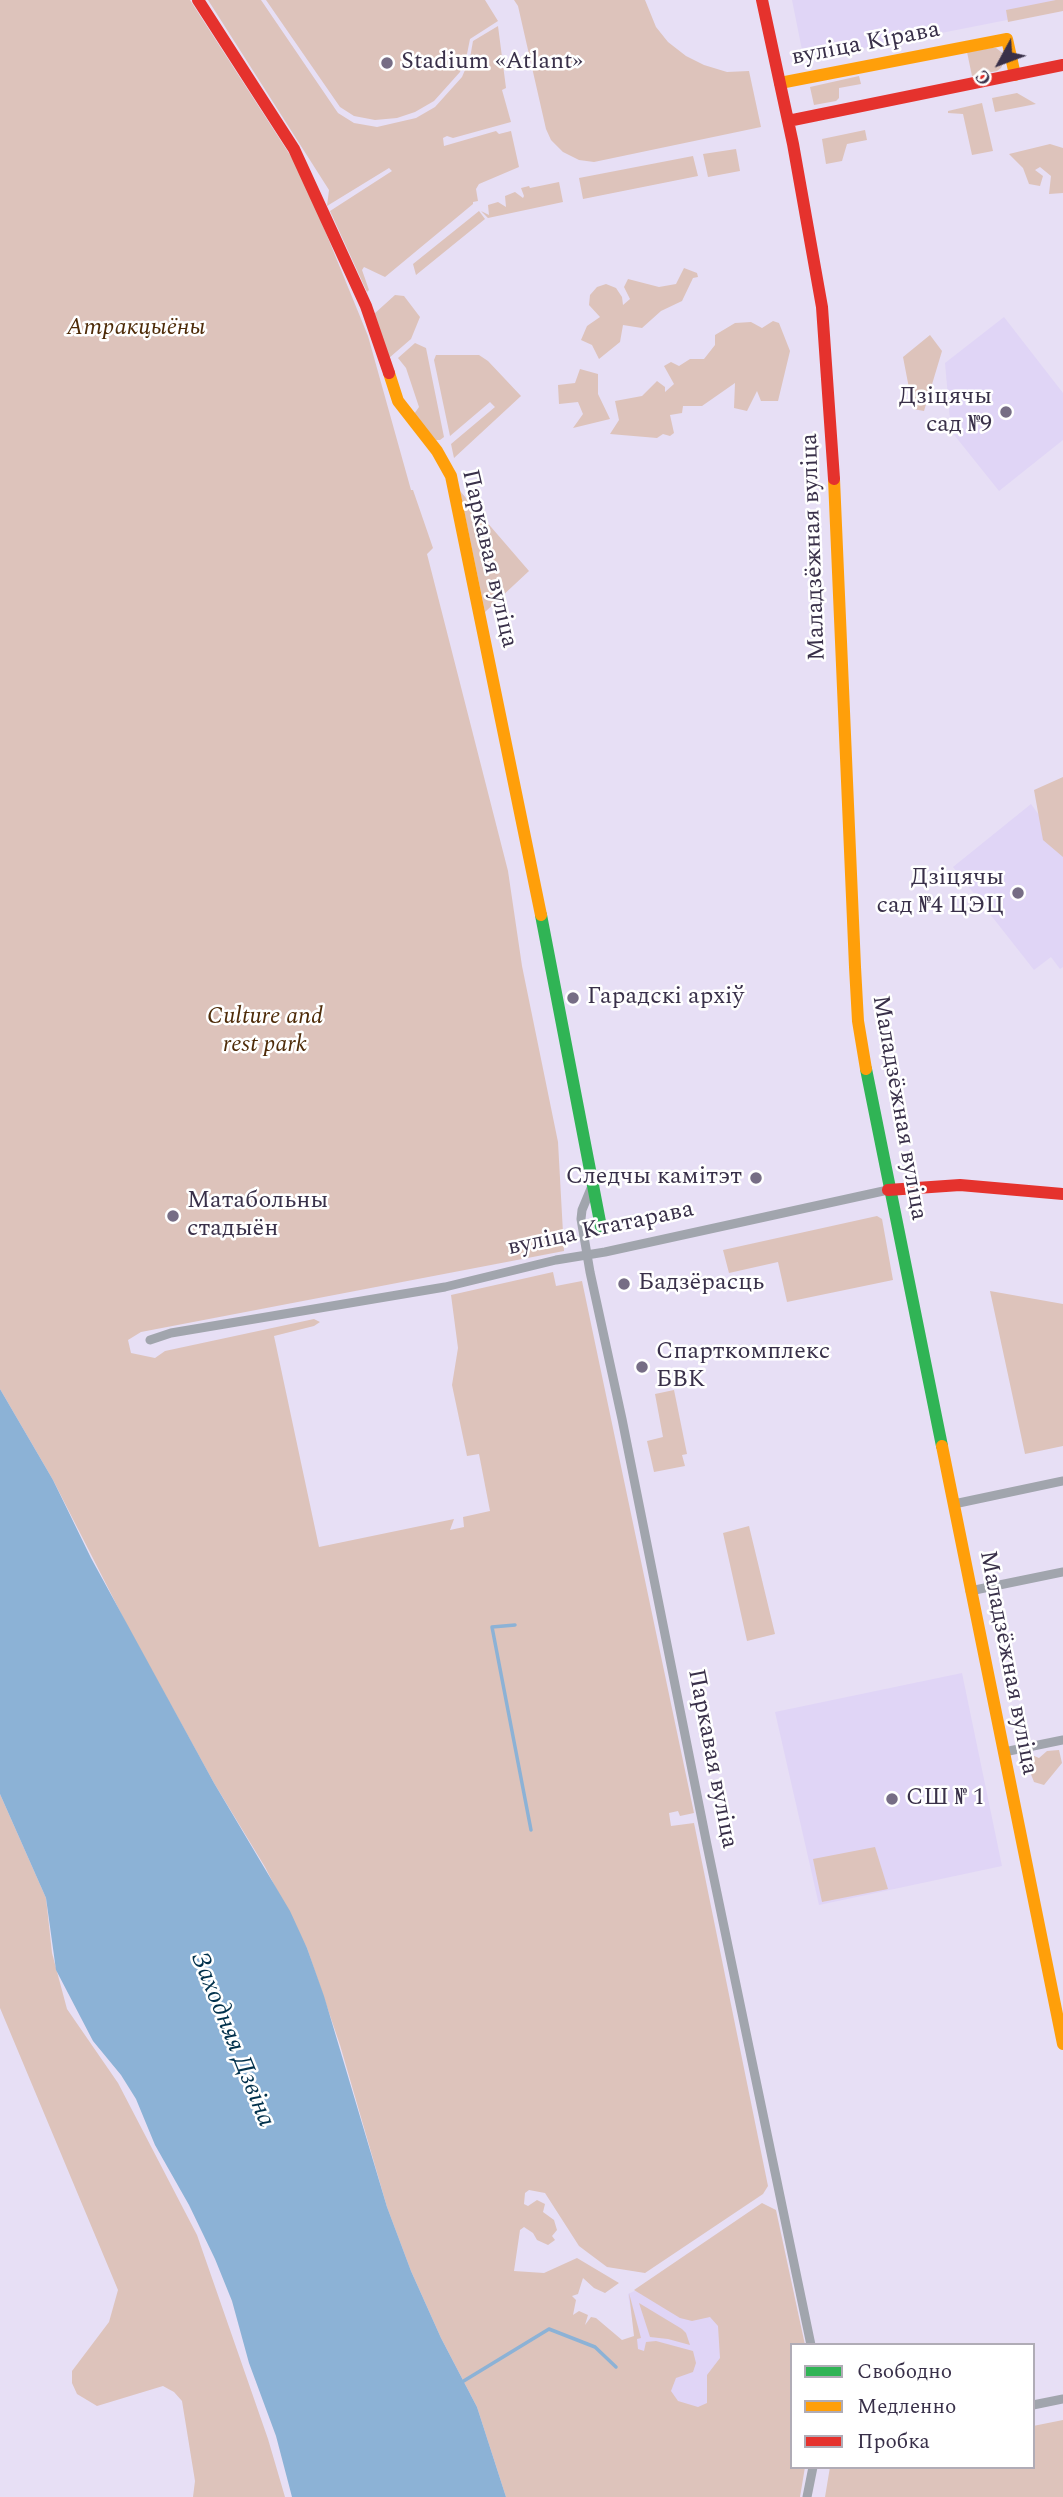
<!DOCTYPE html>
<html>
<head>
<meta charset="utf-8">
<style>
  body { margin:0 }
  #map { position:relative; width:1063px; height:2497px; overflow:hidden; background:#e7dff5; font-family:Spectral,serif }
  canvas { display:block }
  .legend { position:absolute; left:790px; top:2343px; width:245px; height:126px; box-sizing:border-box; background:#fff; border:2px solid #b0acb6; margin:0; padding:9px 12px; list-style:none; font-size:21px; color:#393049 }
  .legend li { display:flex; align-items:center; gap:14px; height:35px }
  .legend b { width:35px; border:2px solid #b0acb6 }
  .north { position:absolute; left:965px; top:28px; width:70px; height:70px; -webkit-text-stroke:5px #fff; paint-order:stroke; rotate:229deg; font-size:19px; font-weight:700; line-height:28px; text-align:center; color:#393049 }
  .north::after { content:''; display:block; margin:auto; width:24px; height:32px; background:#393049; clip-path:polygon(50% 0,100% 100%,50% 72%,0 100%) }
</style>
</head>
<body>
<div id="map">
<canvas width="1063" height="2497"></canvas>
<ul class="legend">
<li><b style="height:9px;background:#30b455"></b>Свободно</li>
<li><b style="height:9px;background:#ff9f0a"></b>Медленно</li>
<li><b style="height:9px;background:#e5322d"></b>Пробка</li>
</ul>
<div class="north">С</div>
</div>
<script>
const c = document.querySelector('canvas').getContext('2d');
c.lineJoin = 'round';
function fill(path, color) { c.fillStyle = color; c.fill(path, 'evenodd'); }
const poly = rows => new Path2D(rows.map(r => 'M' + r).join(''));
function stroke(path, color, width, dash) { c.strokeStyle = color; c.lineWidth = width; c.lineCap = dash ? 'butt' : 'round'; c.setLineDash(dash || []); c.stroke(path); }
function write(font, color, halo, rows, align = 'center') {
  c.font = font + ' Spectral,serif'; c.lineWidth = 5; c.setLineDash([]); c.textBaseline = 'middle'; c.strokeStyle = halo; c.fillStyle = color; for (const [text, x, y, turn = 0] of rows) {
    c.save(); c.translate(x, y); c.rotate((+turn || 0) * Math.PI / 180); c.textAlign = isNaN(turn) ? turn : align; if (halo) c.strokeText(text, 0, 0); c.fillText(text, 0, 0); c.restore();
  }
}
const built = poly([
  [792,0,1063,0,1063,9,804,60],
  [1004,317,1063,393,1063,440,999,491,951,431,945,363],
  [1031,804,1063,848,1063,967,1060,969,1051,957,1034,970,953,867],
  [962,1673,1002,1866,819,1905,775,1712],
  [678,2270,730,2339,725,2446,652,2440,628,2294]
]);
const green = poly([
  [0,0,190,0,301,172,368,336,411,490,413,490,433,548,427,554,508,871,522,966,558,1142,564,1251,141,1332,128,1340,131,1353,155,1358,165,1351,314,1319,320,1322,314,1326,274,1336,319,1547,454,1519,450,1530,464,1527,463,1517,490,1511,479,1454,467,1456,452,1385,458,1348,451,1295,553,1272,556,1286,582,1281,694,1813,680,1816,678,1811,669,1813,671,1826,694,1823,768,2186,763,2194,645,2273,607,2267,579,2246,545,2193,529,2190,525,2193,524,2204,528,2206,537,2200,545,2204,543,2212,554,2220,557,2230,552,2236,555,2240,548,2245,537,2240,533,2233,524,2227,520,2230,514,2271,544,2273,577,2258,619,2283,605,2293,594,2288,583,2278,578,2294,572,2296,576,2300,573,2315,579,2311,588,2315,585,2325,591,2317,596,2318,622,2340,634,2336,629,2293,641,2338,637,2339,638,2349,644,2351,646,2342,656,2341,693,2351,696,2363,693,2372,676,2378,671,2391,678,2401,698,2407,707,2403,707,2375,720,2358,718,2326,710,2317,692,2321,680,2318,634,2290,762,2203,776,2210,805,2345,792,2345,792,2467,805,2467,800,2497,506,2497,477,2407,441,2338,411,2271,387,2207,340,2045,307,1948,265,1867,214,1783,129,1629,53,1480,0,1389],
  [208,0,261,0,338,113,354,123,377,127,416,118,435,107,462,77,470,58,473,41,498,26,506,88,502,90,511,122,453,138,447,136,443,138,444,146,496,131,499,134,511,131,519,167,479,184,476,189,478,201,473,202,473,204,385,277,364,267,362,270,369,290,367,292,330,211,392,171,389,168,327,206,329,190],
  [266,0,485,0,498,21,470,39,467,54,460,72,434,101,415,112,397,118,375,120,354,116,340,107],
  [514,0,645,0,656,27,668,42,686,56,704,65,727,72,749,71,761,127,594,162,579,160,563,152,551,140,546,129,518,6],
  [1056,0,1063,0,1063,11,1008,22,1006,10],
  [991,48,996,48,1004,54,1005,60,1001,68,997,71,972,76,967,52],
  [859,76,861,84,839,88,839,98,836,101,814,105,810,87],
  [1017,93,1036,104,995,112,992,98],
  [982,103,993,151,972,155,963,114,948,113,948,111],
  [865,130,867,140,847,144,842,161,826,164,822,139],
  [1050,144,1063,148,1063,193,1049,194,1051,176,1040,167,1035,170,1043,176,1040,186,1029,184,1023,168,1009,154],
  [736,149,740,171,708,177,703,154],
  [693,156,698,176,583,199,579,178],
  [559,182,563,202,488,218,481,211,489,215,488,205,498,202,506,207,505,196,515,192,523,198,524,196,521,188,529,186,530,188],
  [479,211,485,219,416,275,413,264],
  [684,268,697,273,698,277,693,278,682,301,661,311,642,328,623,325,620,342,599,359,592,345,581,340,587,326,600,317,589,305,590,295,597,287,606,284,616,288,622,297,623,305,630,299,624,287,628,279,659,287,676,284],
  [395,295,404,296,420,317,411,339,389,358,374,314],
  [773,321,779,323,790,351,778,401,761,401,757,391,747,411,734,408,735,383,702,406,683,406,682,413,670,415,674,433,670,436,663,434,657,438,610,434,619,420,615,401,642,396,657,381,665,387,665,392,674,384,664,366,671,362,679,366,690,359,704,359,715,345,715,335,735,323,751,322,762,328],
  [930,335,942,351,924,411,913,409,903,357],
  [415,343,426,348,444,437,440,440,436,440,414,414,419,407,406,368,398,358],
  [436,355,479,355,488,361,521,396,454,458,451,444,495,407,490,402,450,436,434,360],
  [580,369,598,374,598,394,610,419,573,428,583,414,578,402,559,404,558,385,575,383],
  [460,491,529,571,485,612],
  [1063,777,1063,857,1043,840,1034,790],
  [877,1216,882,1219,893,1280,787,1302,778,1262,729,1273,723,1250],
  [990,1291,1063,1304,1063,1446,1025,1454],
  [674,1390,687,1454,682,1455,685,1466,654,1472,647,1441,663,1437,655,1394],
  [749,1526,775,1634,747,1641,723,1533],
  [1059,1750,1062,1763,1044,1785,1034,1782,1025,1759,1032,1755,1039,1758,1047,1751],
  [0,1794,46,1898,52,1953,67,2009,118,2083,197,2235,268,2439,285,2497,193,2497,195,2481,182,2401,174,2392,163,2386,97,2406,77,2394,72,2383,72,2371,109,2322,118,2290,0,2008],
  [875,1847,888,1889,822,1902,813,1859],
  [639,2303,682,2329,686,2333,690,2345,668,2339,650,2337],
  [1063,2420,1063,2497,825,2497,830,2467,1033,2467,1033,2426]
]);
const water = poly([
  [0,1389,53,1480,91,1558,214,1783,290,1911,307,1948,324,1996,387,2207,411,2271,441,2338,477,2407,506,2497,292,2497,276,2436,249,2363,232,2301,215,2259,189,2205,155,2145,136,2099,121,2075,93,2041,56,1970,46,1898,0,1794]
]);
const stream = poly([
  [515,1625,492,1627,531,1830],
  [462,2382,549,2329,595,2347,616,2367]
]);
const street = poly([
  [592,1186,582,1210,581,1219,590,1272,622,1419,707,1845,811,2345],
  [150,1340,171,1333,445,1287,556,1260,605,1252,888,1190],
  [954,1504,1063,1481],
  [970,1591,1063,1572],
  [1004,1752,1063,1740],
  [1033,2405,1063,2399],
  [807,2497,813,2467]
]);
const fast = poly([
  [541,915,601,1227],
  [866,1069,942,1446]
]);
const slow = poly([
  [780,83,1007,39,1015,75],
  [389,373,398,401,437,451,451,476,541,915],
  [834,479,855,967,858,1021,866,1069],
  [942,1446,1063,2044]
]);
const jam = poly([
  [198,0,294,149,366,306,389,373],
  [762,0,793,144,822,307,834,479],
  [788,121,1063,65],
  [888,1190,960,1185,1063,1194]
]);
const markers = [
  [387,63,7,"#766d85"],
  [1006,412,7,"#766d85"],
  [1018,893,7,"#766d85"],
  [573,998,7,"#766d85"],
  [756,1178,7,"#766d85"],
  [173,1216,7,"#766d85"],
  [624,1284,7,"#766d85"],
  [642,1367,7,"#766d85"],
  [892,1799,7,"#766d85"]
];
const streetNames = [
  ["вуліца Кірава",866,45,-11],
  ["Маладзёжная вуліца",815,547,-92],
  ["Паркавая вуліца",488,559,77],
  ["Маладзёжная вуліца",898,1108,80],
  ["вуліца Ктатарава",601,1230,-12],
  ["Маладзёжная вуліца",1007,1663,79],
  ["Паркавая вуліца",711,1759,79]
];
const poiNames = [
  ["Stadium «Atlant»",401,63],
  ["Дзіцячы",992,398,"right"],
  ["сад №9",992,426,"right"],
  ["Дзіцячы",1004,879,"right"],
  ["сад №4 ЦЭЦ",1004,907,"right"],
  ["Гарадскі архіў",587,998],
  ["Следчы камітэт",742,1178,"right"],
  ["Матабольны",187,1202],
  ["стадыён",187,1230],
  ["Бадзёрасць",638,1284],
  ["Спарткомплекс",656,1353],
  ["БВК",656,1381],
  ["СШ № 1",906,1799]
];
const parkNames = [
  ["Атракцыёны",136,329],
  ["Culture and",265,1018],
  ["rest park",265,1046]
];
const waterNames = [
  ["Заходняя Дзвіна",231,2040,68]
];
fill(built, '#e0d5f6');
fill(green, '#ddc3bb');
fill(water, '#8cb2d6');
stroke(stream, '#8cb2d6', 3.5);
stroke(street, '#a1a5ad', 9);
stroke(fast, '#30b455', 12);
stroke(slow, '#ff9f0a', 12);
stroke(jam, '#e5322d', 12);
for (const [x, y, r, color] of markers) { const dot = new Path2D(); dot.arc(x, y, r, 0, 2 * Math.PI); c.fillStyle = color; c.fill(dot); stroke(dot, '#fff', 2.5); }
write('24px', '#393049', '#fff', streetNames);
write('24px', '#393049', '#fff', poiNames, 'left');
write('italic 24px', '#4e2b08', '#fff', parkNames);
write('italic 26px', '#00304b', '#fff', waterNames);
</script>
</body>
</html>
